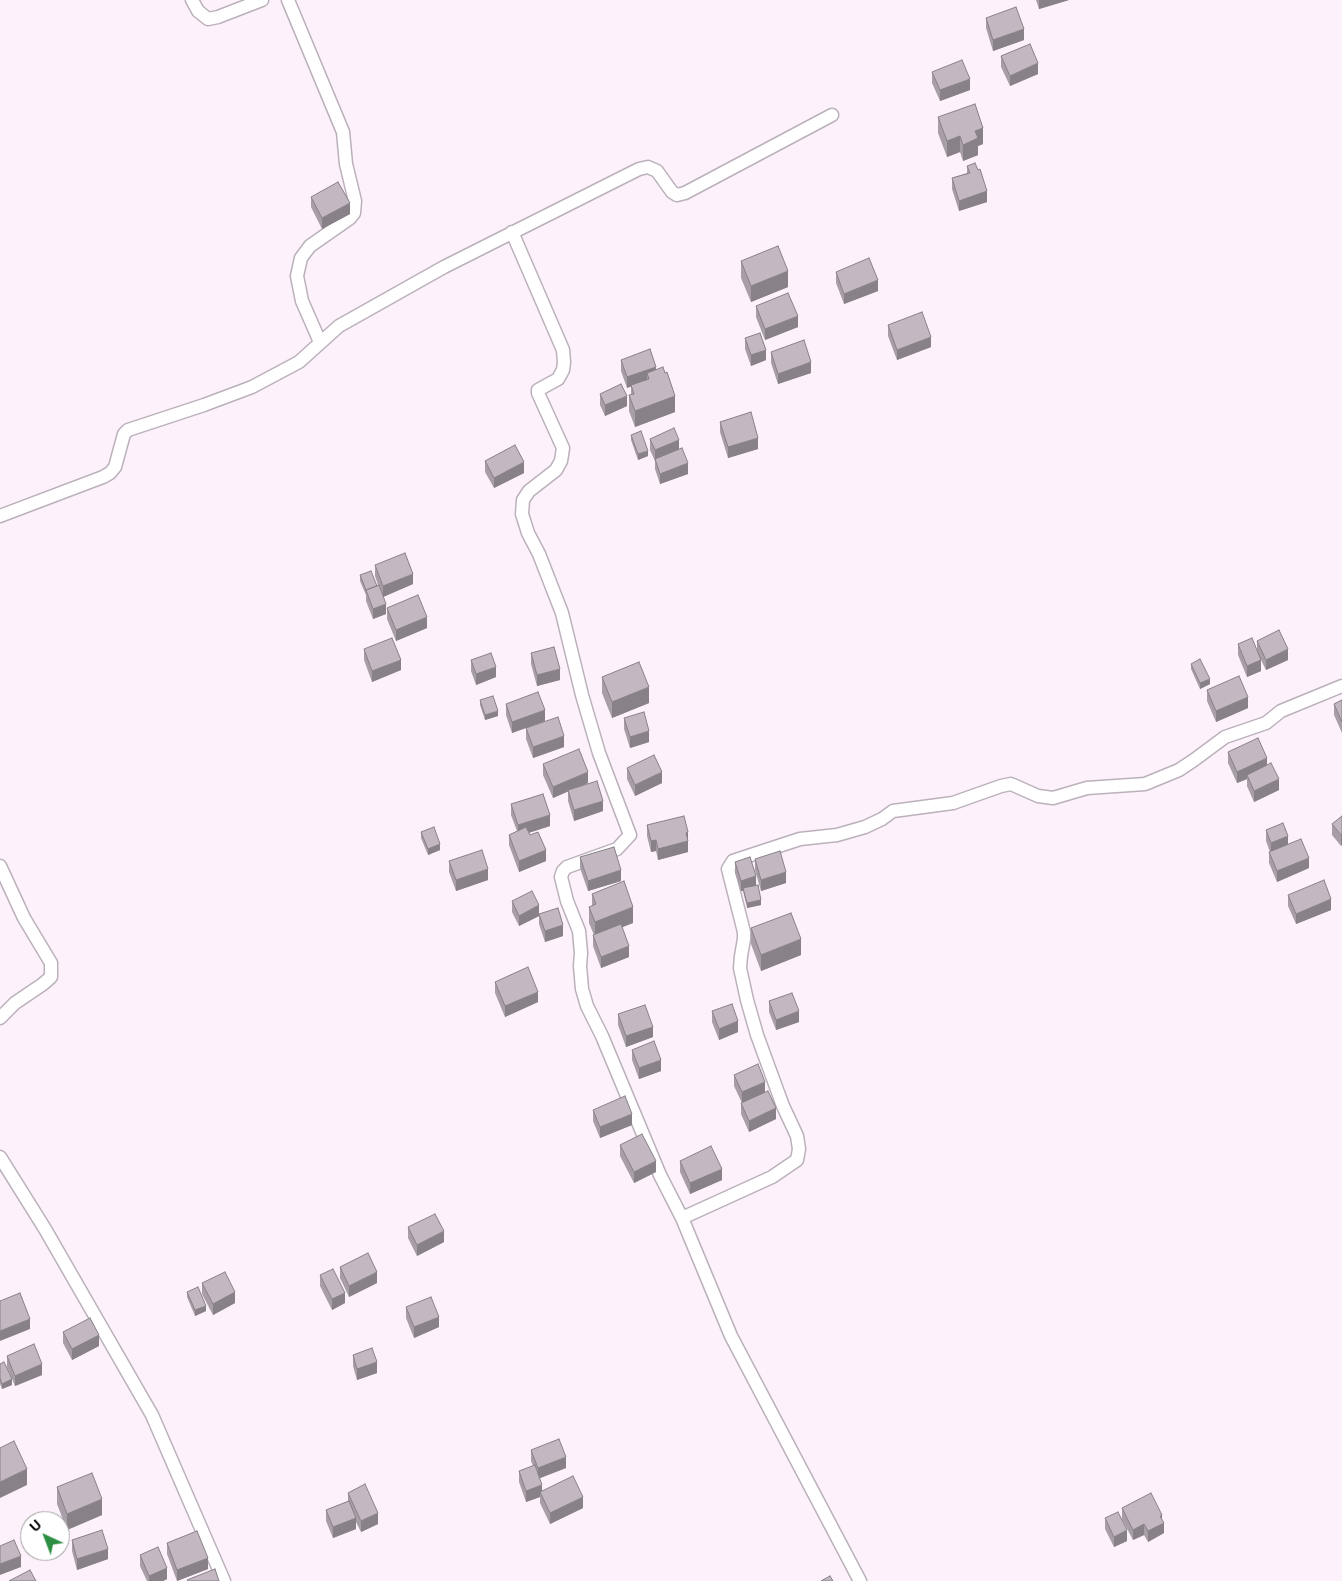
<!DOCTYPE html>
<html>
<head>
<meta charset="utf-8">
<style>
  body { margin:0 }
  #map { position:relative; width:1342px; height:1581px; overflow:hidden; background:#fdf1fc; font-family:"Open Sans",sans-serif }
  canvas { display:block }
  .north { position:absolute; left:20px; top:1511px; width:50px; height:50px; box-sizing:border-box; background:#fff; border:1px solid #9f9d9f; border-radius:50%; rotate:317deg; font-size:14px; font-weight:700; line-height:20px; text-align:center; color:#0e0b0e }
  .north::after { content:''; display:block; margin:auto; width:18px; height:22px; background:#2d8f43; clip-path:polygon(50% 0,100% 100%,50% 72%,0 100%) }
</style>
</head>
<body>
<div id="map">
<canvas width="1342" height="1581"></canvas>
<div class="north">U</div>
</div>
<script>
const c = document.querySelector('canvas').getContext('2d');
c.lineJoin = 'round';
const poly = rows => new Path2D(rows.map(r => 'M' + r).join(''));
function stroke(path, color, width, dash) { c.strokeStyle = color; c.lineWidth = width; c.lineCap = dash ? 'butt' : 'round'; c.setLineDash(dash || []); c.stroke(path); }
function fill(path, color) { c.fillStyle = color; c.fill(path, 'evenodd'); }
const minor = poly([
  [192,0,198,11,208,19,218,17,262,0],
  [288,0,343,132,346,164,355,201,354,213,350,218,310,246,301,258,297,276,302,301,320,342],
  [512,232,563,350,564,362,563,370,558,379,538,390,538,393,563,448,561,461,556,470,529,491,523,500,522,514,528,533,539,554,562,613,582,695,599,753,630,835,617,849,567,867,563,871,561,877,567,901,579,931,581,953,580,966,582,989,587,1006,602,1036,660,1175,682,1218,731,1336,860,1581],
  [0,516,103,477,110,473,115,467,124,434,128,430,204,405,252,387,299,362,339,326,444,267,639,169,648,167,657,171,672,192,677,195,685,193,832,115],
  [0,866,24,918,51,963,51,977,43,984,15,1003,0,1018],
  [0,1157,45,1229,152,1415,224,1581],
  [682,1218,772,1177,797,1160,799,1149,797,1136,783,1106,757,1035,747,1000,740,968,741,956,744,939,744,932,728,869,733,861,800,839,837,835,865,827,882,819,893,811,953,803,1001,786,1011,784,1038,796,1053,798,1087,788,1145,784,1179,770,1194,760,1225,737,1266,723,1281,711,1342,686]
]);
const wall = poly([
  [1036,0,1069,0,1039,9],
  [986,18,1024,40,993,51,986,28],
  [1001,56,1038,74,1010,86,1001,67],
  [932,72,970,90,940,101,932,83],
  [938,117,983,144,978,146,978,155,963,161,960,152,947,157,938,133],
  [967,166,987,202,959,211,952,189,952,178,967,173],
  [311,197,350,214,322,229,311,207],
  [741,261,788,287,751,302,741,278],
  [836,272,878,291,844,304,836,283],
  [756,306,798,327,765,340,756,317],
  [888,325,931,347,897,360,888,336],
  [745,338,766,360,751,366,745,349],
  [771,352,811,373,778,384,771,363],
  [621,360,656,369,675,412,635,427,629,411,629,395,631,395,631,386,627,388,621,371],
  [600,394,627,406,605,416,600,405],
  [720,422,758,449,728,458,720,432],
  [631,435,648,456,638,460,631,440],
  [650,439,679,449,688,474,660,484,655,469,655,461,650,450],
  [485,461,524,473,494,488,485,472],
  [375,565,413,584,383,597,386,614,373,619,366,601,366,595,360,581,360,575,377,586,378,585,375,576],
  [387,608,427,628,396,641,387,619],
  [1257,641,1288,660,1266,670,1260,658,1261,671,1247,677,1238,655,1238,644,1257,651],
  [364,649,401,670,372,682,364,660],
  [531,653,560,680,537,686,531,664],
  [471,660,496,677,476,685,471,671],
  [1191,664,1210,684,1200,689,1191,669],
  [602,677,649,703,612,718,602,693],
  [1207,690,1248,708,1216,722,1207,701],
  [480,700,498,716,485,720,480,705],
  [1342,700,1342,733,1334,715,1334,704],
  [506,704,545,721,512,733,506,715],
  [624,718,649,742,630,748,624,729],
  [526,728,564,747,533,758,526,739],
  [1228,752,1267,765,1279,790,1254,802,1247,786,1247,779,1237,783,1228,763],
  [543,764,588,783,579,787,603,811,574,821,568,801,568,791,553,798,543,775],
  [627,768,662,783,635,796,627,779],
  [511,804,550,826,529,833,546,861,519,872,509,845,509,835,517,831,511,815],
  [1342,816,1341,846,1332,835,1332,824],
  [647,825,688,832,688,852,658,860,656,851,651,852,647,836],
  [1266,830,1288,844,1309,868,1277,882,1269,863,1269,852,1270,852,1266,841],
  [421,832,440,850,428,855,421,838],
  [580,857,621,881,588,891,580,868],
  [755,859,786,883,761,891,755,870],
  [449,861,488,880,456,891,449,872],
  [735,862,756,885,761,905,747,908,743,891,741,891,735,873],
  [592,894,633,923,622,927,629,957,601,968,593,946,593,935,594,935,589,923,589,907,592,906],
  [1288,895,1331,910,1296,924,1288,906],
  [512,901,539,916,519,926,512,912],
  [539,914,563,936,545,942,539,924],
  [751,928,801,955,761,971,751,944],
  [495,982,538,1002,505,1017,495,993],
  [769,1001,799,1022,776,1030,769,1012],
  [712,1011,738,1032,719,1040,712,1022],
  [618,1014,653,1037,626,1047,618,1025],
  [632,1050,661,1071,639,1079,632,1060],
  [734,1075,765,1092,776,1119,749,1132,741,1114,741,1103,742,1103,734,1086],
  [593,1110,632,1125,600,1138,593,1121],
  [620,1145,656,1172,634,1183,620,1156],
  [680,1161,722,1180,690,1194,680,1172],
  [408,1227,444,1242,417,1256,408,1238],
  [340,1267,377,1283,349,1297,340,1278],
  [320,1275,345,1303,332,1310,320,1286],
  [202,1283,235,1303,213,1315,202,1294],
  [187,1292,206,1311,195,1316,187,1297],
  [406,1307,439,1327,414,1338,406,1318],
  [63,1332,99,1346,72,1360,63,1343],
  [353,1355,377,1373,357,1380,353,1366],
  [7,1356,42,1375,15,1386,7,1367],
  [0,1364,12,1385,2,1389,0,1384],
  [531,1450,566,1468,539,1478,542,1491,583,1508,550,1524,540,1503,540,1497,526,1502,519,1482,519,1471,533,1466,531,1461],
  [57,1487,102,1515,67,1530,57,1504],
  [348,1493,378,1524,361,1532,356,1522,356,1529,333,1538,326,1521,326,1510,348,1501],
  [1122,1508,1162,1519,1164,1533,1148,1542,1144,1535,1133,1540,1122,1519],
  [1105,1518,1127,1541,1114,1547,1105,1529],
  [72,1540,108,1559,77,1570,72,1551],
  [167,1543,208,1569,177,1581,167,1554],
  [140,1555,167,1579,163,1581,147,1581,140,1566]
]);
const shadedWall = poly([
  [1039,0,1069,0,1039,9],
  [1024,29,1024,40,993,51,993,40],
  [1038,63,1038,74,1010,86,1010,76],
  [970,79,970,90,940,101,940,90],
  [983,128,983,144,978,146,978,155,963,161,963,145,975,131],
  [960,136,960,152,947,157,947,141],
  [987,191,987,202,959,211,959,201],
  [350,203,350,214,322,229,322,218],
  [788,271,788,287,751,302,751,286],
  [878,280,878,291,844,304,844,294],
  [798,316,798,327,765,340,765,329],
  [931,337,931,347,897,360,897,350],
  [766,350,766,360,751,366,751,355],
  [811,362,811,373,778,384,778,374],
  [656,367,656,378,649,379,647,373,647,381,627,388,627,377],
  [627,396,627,406,605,416,605,405],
  [675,396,675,412,635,427,635,411],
  [758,438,758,449,728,458,728,447],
  [679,440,679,450,655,459,655,450],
  [648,451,648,456,638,460,638,454],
  [524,462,524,473,494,488,494,478],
  [688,463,688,474,660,484,660,474],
  [413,574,413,584,383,597,383,586],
  [386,604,386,614,373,619,373,609],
  [427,617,427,628,396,641,396,630],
  [1288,649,1288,660,1266,670,1266,660],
  [401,660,401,670,372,682,372,671],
  [1261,660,1261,671,1247,677,1247,666],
  [496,667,496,677,476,685,476,674],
  [560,669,560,680,537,686,537,675],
  [1210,679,1210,684,1200,689,1200,683],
  [649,687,649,703,612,718,612,702],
  [1248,697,1248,708,1216,722,1216,711],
  [545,710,545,721,512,733,512,722],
  [498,711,498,716,485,720,485,715],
  [649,731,649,742,630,748,630,737],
  [564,736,564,747,533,758,533,747],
  [1267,758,1267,769,1247,775,1247,779,1237,783,1237,772],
  [588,772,588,783,553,798,553,787],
  [662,772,662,783,635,796,635,785],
  [1279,779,1279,790,1254,802,1254,791],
  [603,801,603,811,574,821,574,810],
  [550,815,550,826,518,836,518,825],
  [688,832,688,852,658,860,658,849],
  [1341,835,1342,835,1342,845,1341,846],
  [1288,836,1288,846,1271,854,1271,843],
  [656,840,656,851,651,852,651,841],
  [440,844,440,850,428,855,428,849],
  [546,850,546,861,519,872,519,861],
  [1309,858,1309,868,1277,882,1277,871],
  [488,869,488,880,456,891,456,880],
  [621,870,621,881,588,891,588,881],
  [786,872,786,883,761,891,761,880],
  [756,876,756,886,743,888,743,891,741,891,741,881],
  [1331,899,1331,910,1296,924,1296,914],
  [761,900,761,905,747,908,747,903],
  [539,905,539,916,519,926,519,916],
  [633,907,633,923,595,938,595,922],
  [563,925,563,936,545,942,545,931],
  [801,939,801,955,761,971,761,955],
  [629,946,629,957,601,968,601,957],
  [538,992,538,1002,505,1017,505,1006],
  [799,1011,799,1022,776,1030,776,1020],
  [738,1021,738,1032,719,1040,719,1029],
  [653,1027,653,1037,626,1047,626,1036],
  [661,1060,661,1071,639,1079,639,1068],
  [765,1082,765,1092,742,1103,742,1092],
  [776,1108,776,1119,749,1132,749,1121],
  [632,1114,632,1125,600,1138,600,1127],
  [656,1161,656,1172,634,1183,634,1172],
  [722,1169,722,1180,690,1194,690,1183],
  [444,1231,444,1242,417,1256,417,1245],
  [377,1272,377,1283,349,1297,349,1286],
  [235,1292,235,1303,213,1315,213,1304],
  [345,1293,345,1303,332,1310,332,1299],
  [206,1306,206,1311,195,1316,195,1310],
  [439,1317,439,1327,414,1338,414,1327],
  [30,1319,30,1329,0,1341,0,1331],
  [99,1335,99,1346,72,1360,72,1349],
  [377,1362,377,1373,357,1380,357,1369],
  [42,1364,42,1375,15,1386,15,1376],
  [12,1379,12,1385,2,1389,2,1384],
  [566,1457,566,1468,538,1479,538,1468],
  [27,1469,27,1485,0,1498,0,1482],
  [542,1485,542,1496,540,1492,540,1497,526,1502,526,1491],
  [583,1497,583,1508,550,1524,550,1513],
  [102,1499,102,1515,67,1530,67,1514],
  [378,1513,378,1524,361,1532,361,1521],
  [1162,1515,1162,1524,1164,1523,1164,1533,1148,1542,1148,1531,1160,1516],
  [356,1518,356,1529,333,1538,333,1527],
  [1144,1524,1144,1535,1133,1540,1133,1530],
  [1127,1530,1127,1541,1114,1547,1114,1537],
  [108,1549,108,1559,77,1570,77,1559],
  [21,1556,21,1567,0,1575,0,1564],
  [208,1558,208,1569,177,1581,177,1570],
  [167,1568,167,1579,163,1581,149,1581,149,1576]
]);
const building = poly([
  [1016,7,1024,29,993,40,986,18,1016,7],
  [1030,44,1038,63,1010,76,1001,56,1030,44],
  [962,60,970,79,940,90,932,72,962,60],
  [975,104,983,128,975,131,978,138,963,145,960,136,947,141,938,117,975,104],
  [975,163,978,170,980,169,987,191,959,201,952,178,970,173,967,166,975,163],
  [338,182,350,203,322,218,311,197,338,182],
  [778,246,788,271,751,286,741,261,778,246],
  [869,258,878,280,844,294,836,272,869,258],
  [788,293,798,316,765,329,756,306,788,293],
  [922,312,931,337,897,350,888,325,922,312],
  [760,333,766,350,751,355,745,338,760,333],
  [804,340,811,362,778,374,771,352,804,340],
  [650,349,656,367,627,377,621,360,650,349],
  [663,367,665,373,667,372,675,396,635,411,629,395,634,394,631,385,649,379,647,373,663,367],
  [621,384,627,396,605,405,600,394,621,384],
  [751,412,758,438,728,447,720,422,751,412],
  [674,428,679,440,655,450,650,439,674,428],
  [641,431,648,451,638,454,631,435,641,431],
  [515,445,524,462,494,478,485,461,515,445],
  [682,448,688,463,660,474,655,459,682,448],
  [405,553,413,574,383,586,375,565,405,553],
  [371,571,377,586,366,590,360,575,371,571],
  [379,585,386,604,373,609,366,590,379,585],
  [418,595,427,617,396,630,387,608,418,595],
  [1279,630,1288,649,1266,660,1257,641,1279,630],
  [392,638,401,660,372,671,364,649,392,638],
  [1252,638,1261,660,1247,666,1238,644,1252,638],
  [554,647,560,669,537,675,531,653,554,647],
  [491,653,496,667,476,674,471,660,491,653],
  [1200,659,1210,679,1200,683,1191,664,1200,659],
  [639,662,649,687,612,702,602,677,639,662],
  [1239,676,1248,697,1216,711,1207,690,1239,676],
  [538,692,545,710,512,722,506,704,538,692],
  [493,696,498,711,485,715,480,700,493,696],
  [1342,700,1342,722,1334,704,1342,700],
  [644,712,649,731,630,737,624,718,644,712],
  [558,717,564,736,533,747,526,728,558,717],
  [1258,738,1267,758,1237,772,1228,752,1258,738],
  [579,749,588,772,553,787,543,764,579,749],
  [654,755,662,772,635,785,627,768,654,755],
  [1271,763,1279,779,1254,791,1247,775,1271,763],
  [597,781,603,801,574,810,568,790,597,781],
  [543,794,550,815,518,825,511,804,543,794],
  [684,816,688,832,686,833,688,841,658,849,656,840,651,841,647,825,684,816],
  [1342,816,1342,835,1341,835,1332,824,1342,816],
  [1283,823,1288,836,1271,843,1266,830,1283,823],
  [434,827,440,844,428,849,421,832,434,827],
  [526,827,530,835,538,832,546,850,519,861,509,835,526,827],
  [1301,839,1309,858,1277,871,1269,852,1301,839],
  [614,847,621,870,588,881,580,857,614,847],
  [482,850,488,869,456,880,449,861,482,850],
  [780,851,786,872,761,880,755,859,780,851],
  [750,857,756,876,741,881,735,862,750,857],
  [1324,880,1331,899,1296,914,1288,895,1324,880],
  [624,881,633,907,595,922,589,907,596,904,592,894,624,881],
  [758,885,761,900,747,903,743,888,758,885],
  [532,891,539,905,519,916,512,901,532,891],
  [558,908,563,925,545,931,539,914,558,908],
  [791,913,801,939,761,955,751,928,791,913],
  [621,924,629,946,601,957,593,935,621,924],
  [528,967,538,992,505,1006,495,982,528,967],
  [792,993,799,1011,776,1020,769,1001,792,993],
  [732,1004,738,1021,719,1029,712,1011,732,1004],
  [645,1005,653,1027,626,1036,618,1014,645,1005],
  [654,1041,661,1060,639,1068,632,1050,654,1041],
  [758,1064,765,1082,742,1092,734,1075,758,1064],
  [768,1091,776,1108,749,1121,741,1103,768,1091],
  [625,1096,632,1114,600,1127,593,1110,625,1096],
  [642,1134,656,1161,634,1172,620,1145,642,1134],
  [711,1146,722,1169,690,1183,680,1161,711,1146],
  [435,1214,444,1231,417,1245,408,1227,435,1214],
  [368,1253,377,1272,349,1286,340,1267,368,1253],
  [333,1269,345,1293,332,1299,320,1275,333,1269],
  [225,1272,235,1292,213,1304,202,1283,225,1272],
  [198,1287,206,1306,195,1310,187,1292,198,1287],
  [20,1293,30,1319,0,1331,0,1301,20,1293],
  [431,1297,439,1317,414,1327,406,1307,431,1297],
  [90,1318,99,1335,72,1349,63,1332,90,1318],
  [34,1344,42,1364,15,1376,7,1356,34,1344],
  [372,1348,377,1362,357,1369,353,1355,372,1348],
  [4,1362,12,1379,2,1384,0,1378,0,1364,4,1362],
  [559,1439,566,1457,538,1468,531,1450,559,1439],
  [14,1441,27,1469,0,1482,0,1448,14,1441],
  [535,1465,542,1485,526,1491,519,1471,535,1465],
  [92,1473,102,1499,67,1514,57,1487,92,1473],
  [573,1476,583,1497,550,1513,540,1492,573,1476],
  [365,1484,378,1513,361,1521,348,1493,365,1484],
  [1151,1493,1162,1515,1160,1516,1164,1523,1148,1531,1144,1524,1133,1530,1122,1508,1151,1493],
  [349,1501,356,1518,333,1527,326,1510,349,1501],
  [1118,1512,1127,1530,1114,1537,1105,1518,1118,1512],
  [102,1530,108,1549,77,1559,72,1540,102,1530],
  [197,1531,208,1558,177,1570,167,1543,197,1531],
  [14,1540,21,1556,0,1564,0,1546,14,1540],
  [158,1547,167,1568,149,1576,140,1555,158,1547],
  [215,1569,219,1581,188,1581,187,1580,215,1569],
  [30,1570,36,1581,9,1581,30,1570],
  [830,1576,833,1581,821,1581,830,1576]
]);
stroke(minor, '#bbb1bb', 15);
stroke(minor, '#fff', 12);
fill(wall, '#a89ea7');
fill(shadedWall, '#888188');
fill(building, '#c3b8c2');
stroke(building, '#888188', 1);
</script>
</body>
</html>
